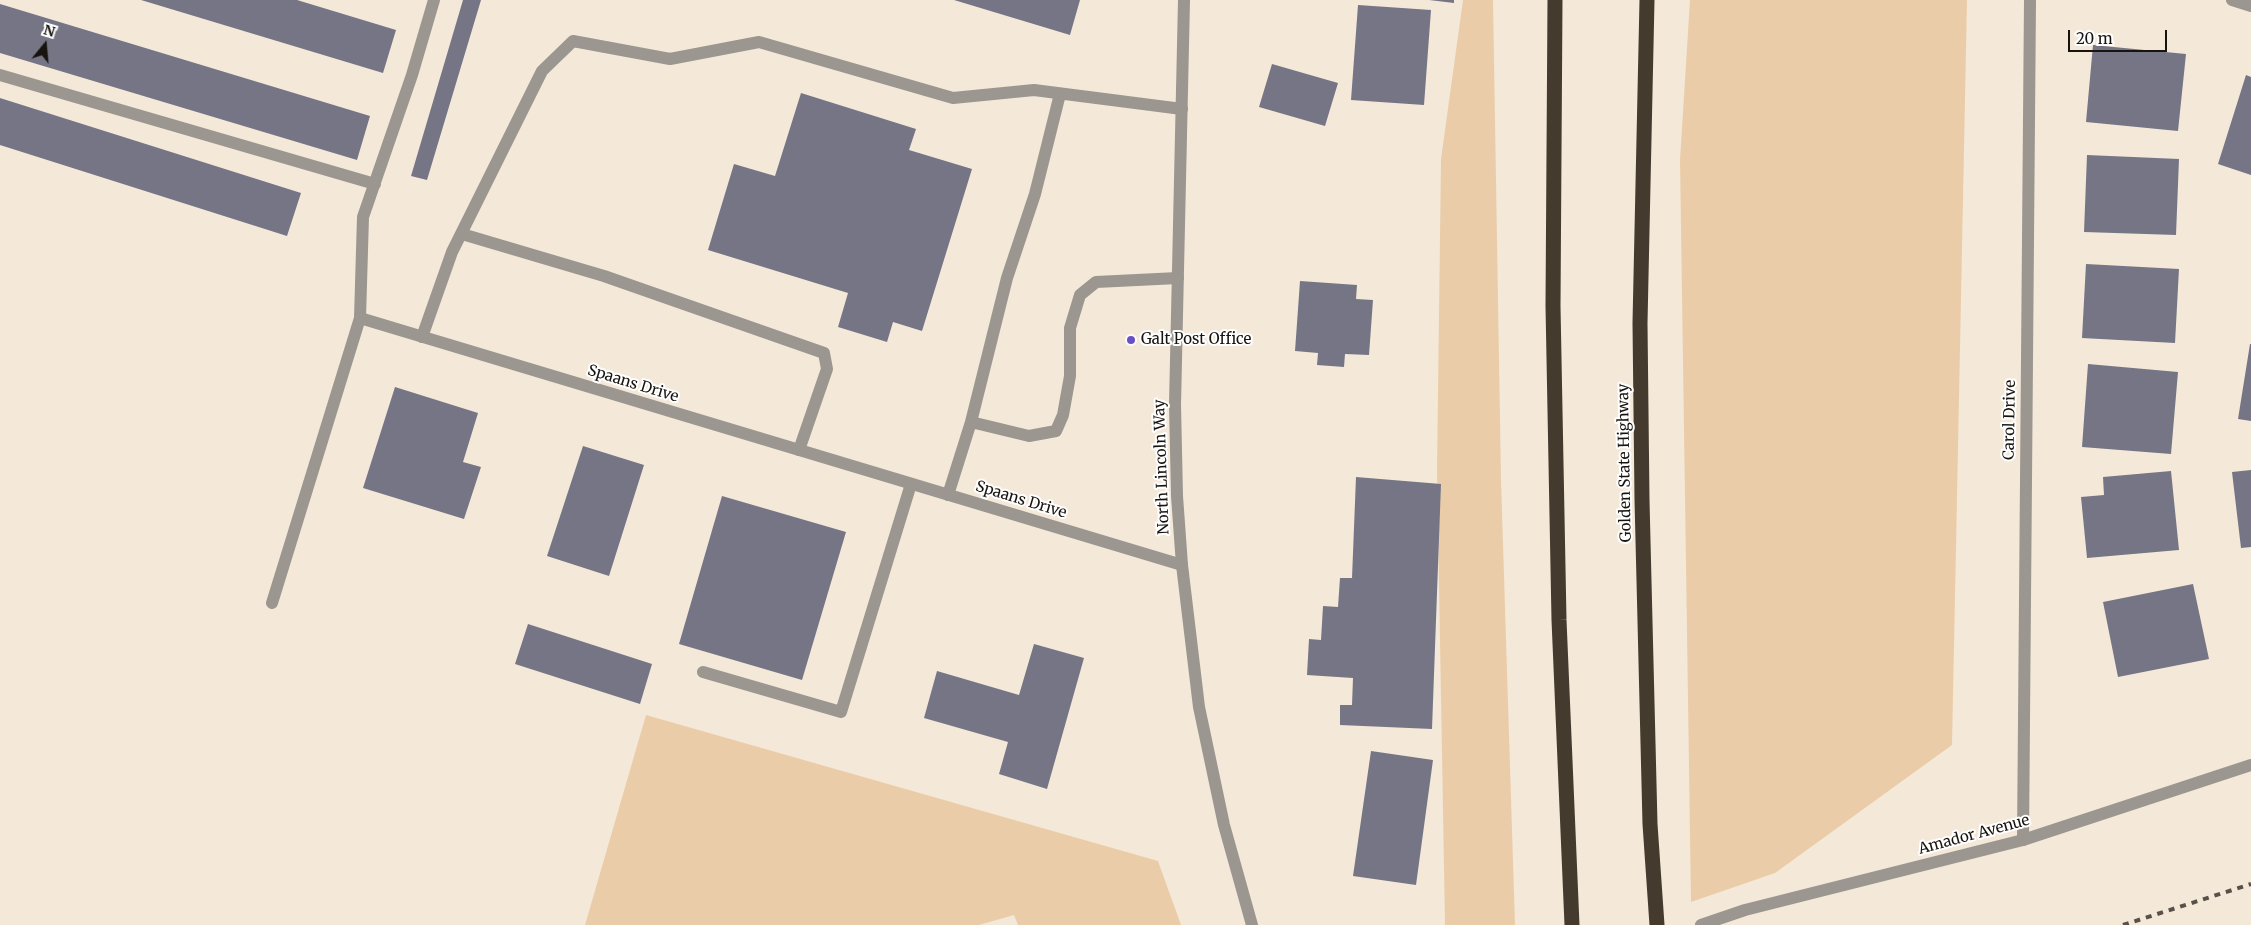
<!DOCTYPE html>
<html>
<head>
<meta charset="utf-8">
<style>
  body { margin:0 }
  #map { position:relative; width:2251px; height:925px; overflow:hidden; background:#f4e8d9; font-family:Merriweather,serif }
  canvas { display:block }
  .north { position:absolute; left:20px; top:20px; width:50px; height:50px; -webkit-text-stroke:4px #fff; paint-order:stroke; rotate:17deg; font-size:14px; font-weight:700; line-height:20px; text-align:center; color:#17130e }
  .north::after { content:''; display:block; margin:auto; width:18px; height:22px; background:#17130e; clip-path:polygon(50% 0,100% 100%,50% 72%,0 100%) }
  .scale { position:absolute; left:2068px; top:30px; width:99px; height:22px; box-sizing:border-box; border:2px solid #17130e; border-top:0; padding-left:6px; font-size:15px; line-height:18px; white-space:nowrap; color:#17130e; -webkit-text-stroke:4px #fff; paint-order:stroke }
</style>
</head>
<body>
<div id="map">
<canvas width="2251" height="925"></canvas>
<div class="north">N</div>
<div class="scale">20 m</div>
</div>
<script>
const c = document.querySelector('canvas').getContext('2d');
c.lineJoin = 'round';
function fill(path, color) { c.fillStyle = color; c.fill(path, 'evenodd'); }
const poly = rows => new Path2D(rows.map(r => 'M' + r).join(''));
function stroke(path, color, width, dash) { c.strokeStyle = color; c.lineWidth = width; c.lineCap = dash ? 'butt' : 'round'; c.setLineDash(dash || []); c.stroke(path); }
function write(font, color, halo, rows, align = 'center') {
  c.font = font + ' Merriweather,serif'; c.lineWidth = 4; c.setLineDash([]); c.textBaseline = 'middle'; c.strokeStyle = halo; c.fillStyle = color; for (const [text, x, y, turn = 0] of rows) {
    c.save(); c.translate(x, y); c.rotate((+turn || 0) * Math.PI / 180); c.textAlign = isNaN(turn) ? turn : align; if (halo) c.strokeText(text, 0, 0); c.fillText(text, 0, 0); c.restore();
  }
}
const green = poly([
  [1463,0,1493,0,1501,480,1515,925,1445,925,1437,470,1441,159],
  [1690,0,1967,0,1952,745,1775,873,1691,902,1680,160],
  [646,715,1158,861,1181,925,1018,925,1014,915,979,925,585,925]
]);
const building = poly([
  [141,0,297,0,396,30,383,73],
  [463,0,481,0,427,180,411,176],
  [954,0,1080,0,1070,35],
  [1429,0,1454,0,1454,3],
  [0,4,370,116,357,160,0,53],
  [1358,5,1431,10,1424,105,1351,100],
  [2093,45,2186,54,2178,131,2086,122],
  [1272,64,1338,83,1325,126,1259,107],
  [2246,75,2251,77,2251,175,2218,164],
  [801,93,916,129,909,150,972,169,922,331,893,322,887,342,838,327,848,293,708,250,734,164,775,176],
  [0,98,301,193,287,236,0,145],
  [2087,155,2179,159,2176,235,2084,232],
  [2086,264,2179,269,2175,343,2082,338],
  [1300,281,1357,285,1356,299,1373,300,1369,355,1345,354,1344,367,1317,365,1318,353,1295,351],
  [2250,344,2251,344,2251,421,2238,419],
  [2088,364,2178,372,2171,454,2082,447],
  [395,387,478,413,463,462,481,467,464,519,363,488],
  [583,446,644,465,609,576,547,556],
  [2251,470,2251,547,2241,548,2232,472],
  [2171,471,2179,550,2087,558,2081,497,2104,495,2103,477],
  [1356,477,1441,484,1432,729,1340,725,1340,705,1352,705,1353,678,1307,675,1309,639,1321,640,1323,606,1338,607,1340,578,1352,578],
  [722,496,846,532,802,680,679,644],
  [2193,584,2209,659,2118,677,2103,602],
  [528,624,652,664,640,704,515,664],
  [1034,644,1084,658,1047,789,999,774,1008,742,924,718,937,671,1019,695],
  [1371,751,1433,760,1416,885,1353,876]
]);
const service = poly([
  [0,75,375,184],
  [462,234,604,276,824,353,827,369,799,450],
  [360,318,363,217,412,75,434,0],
  [422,337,452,252,542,71,573,41,670,59,759,42,953,98,1034,90,1182,109],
  [971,422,1029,436,1056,431,1063,415,1070,376,1070,328,1080,295,1096,282,1178,278],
  [948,495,971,422,1007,278,1035,194,1060,94],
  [703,672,841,712,911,484]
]);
const minor = poly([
  [2232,0,2251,6],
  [272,603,360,318,1182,565],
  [2023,840,2251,765]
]);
const tertiary = poly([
  [1184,0,1175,405,1177,496,1182,565,1199,707,1224,825,1252,925],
  [1701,925,1745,910,2023,840,2030,0]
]);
const motorway = poly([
  [1555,0,1553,306,1559,620,1572,925],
  [1647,0,1640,323,1642,500,1650,824,1657,925]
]);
const rail = poly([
  [2123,925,2251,884]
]);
const markers = [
  [1131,340,5,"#674fc8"]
];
const poiNames = [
  ["Galt Post Office",1141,340]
];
const streetNames = [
  ["Spaans Drive",633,384,17],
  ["Carol Drive",2010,420,-89],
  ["Golden State Highway",1625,463,-91],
  ["North Lincoln Way",1162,467,-92],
  ["Spaans Drive",1021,500,17],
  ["Amador Avenue",1974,835,-15]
];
fill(green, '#eacda8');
fill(building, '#757585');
stroke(service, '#9b9690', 12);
stroke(minor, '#9b9690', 12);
stroke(tertiary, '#9b9690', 12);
stroke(motorway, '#443b2e', 15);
stroke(rail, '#58514a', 4, [6, 6]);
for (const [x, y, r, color] of markers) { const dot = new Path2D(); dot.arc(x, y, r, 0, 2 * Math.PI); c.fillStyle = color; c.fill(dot); stroke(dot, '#fff', 2); }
write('15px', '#17130e', '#fff', poiNames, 'left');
write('15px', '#17130e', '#fff', streetNames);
</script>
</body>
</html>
